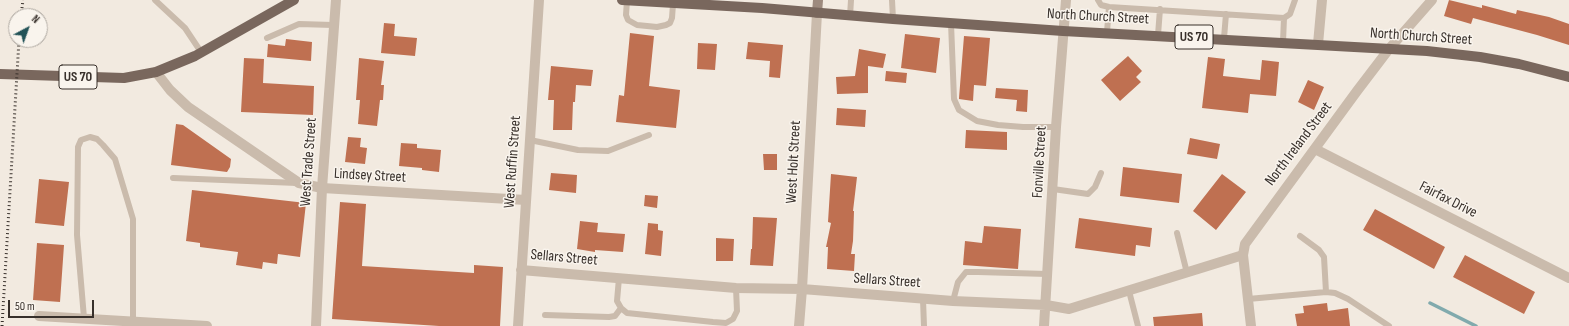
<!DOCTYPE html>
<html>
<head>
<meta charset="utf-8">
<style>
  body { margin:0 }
  #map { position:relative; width:1569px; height:326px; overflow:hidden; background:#f2eae0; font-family:"Sofia Sans Condensed",sans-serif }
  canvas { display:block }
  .north { position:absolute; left:8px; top:8px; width:40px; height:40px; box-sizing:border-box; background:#f9f4ed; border:1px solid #aca69f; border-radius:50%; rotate:41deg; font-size:11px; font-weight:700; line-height:16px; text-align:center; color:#38302b }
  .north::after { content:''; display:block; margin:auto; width:14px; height:18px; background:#225257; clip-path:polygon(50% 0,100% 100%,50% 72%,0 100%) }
  .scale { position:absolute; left:8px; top:300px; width:86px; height:18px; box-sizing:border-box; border:2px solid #38302b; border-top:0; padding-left:5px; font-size:12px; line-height:14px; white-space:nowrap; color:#38302b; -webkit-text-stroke:3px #f9f4ed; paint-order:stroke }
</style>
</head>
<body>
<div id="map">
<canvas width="1569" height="326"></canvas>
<div class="north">N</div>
<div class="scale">50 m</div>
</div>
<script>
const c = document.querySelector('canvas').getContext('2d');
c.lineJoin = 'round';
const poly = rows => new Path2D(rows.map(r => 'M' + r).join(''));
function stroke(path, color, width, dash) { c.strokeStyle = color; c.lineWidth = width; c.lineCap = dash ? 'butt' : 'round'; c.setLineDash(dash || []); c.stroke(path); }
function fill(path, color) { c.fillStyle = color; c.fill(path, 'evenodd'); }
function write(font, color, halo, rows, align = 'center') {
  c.font = font + ' "Sofia Sans Condensed",sans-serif'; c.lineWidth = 3; c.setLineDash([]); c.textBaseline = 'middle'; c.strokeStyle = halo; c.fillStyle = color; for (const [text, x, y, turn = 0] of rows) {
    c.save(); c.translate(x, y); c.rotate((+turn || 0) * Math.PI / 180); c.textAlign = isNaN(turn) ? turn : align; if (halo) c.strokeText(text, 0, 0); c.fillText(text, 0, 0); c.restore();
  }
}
const stream = poly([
  [1430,303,1476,326]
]);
const building = poly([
  [1449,0,1482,8,1482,5,1516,14,1517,10,1549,17,1569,24,1569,45,1537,35,1473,18,1471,24,1444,16],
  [384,23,395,24,394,36,417,38,415,56,381,53],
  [630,33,654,36,649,86,680,90,676,128,616,122,619,95,624,96],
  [905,34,940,38,936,73,901,68],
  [964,36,990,38,986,86,974,85,973,101,959,99,959,98],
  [286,39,312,42,311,61,267,57,268,44,285,46],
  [748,42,783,45,780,78,769,77,770,61,746,59],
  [698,43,717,44,715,70,697,69],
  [859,49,886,54,883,68,868,66,868,93,837,94,836,77,855,76],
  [1128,56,1142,71,1136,77,1141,82,1120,101,1101,80],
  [1208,57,1225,59,1223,76,1260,80,1262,60,1279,62,1276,96,1250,94,1248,113,1202,108],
  [244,58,264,59,263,83,314,86,313,115,241,112],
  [359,58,384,61,381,85,384,85,383,100,380,100,377,126,358,124,360,100,356,100],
  [551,66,593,70,591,86,576,85,575,102,573,102,572,130,553,130,554,100,548,100],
  [886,71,907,73,906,83,885,81],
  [1308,80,1324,87,1314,110,1298,102],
  [996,88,1028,90,1027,112,1016,111,1017,100,995,98],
  [837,108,866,110,865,127,836,125],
  [176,124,183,125,231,159,230,167,227,172,171,165],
  [966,130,1007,132,1007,150,965,148],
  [348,137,361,138,360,147,367,148,365,164,345,162],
  [1190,138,1220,144,1217,159,1187,154],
  [401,143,417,144,417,148,441,150,439,172,422,170,422,168,399,166],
  [763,154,777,154,777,170,764,170],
  [1123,167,1182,174,1179,203,1120,196],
  [551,173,577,175,576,193,549,190],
  [831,174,857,177,853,211,854,211,853,241,851,254,855,254,854,271,827,269,828,247,826,247,831,223,828,222],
  [1222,174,1246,192,1216,230,1193,211],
  [39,179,69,182,64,226,35,223],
  [192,190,306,203,300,257,278,254,277,264,263,262,262,269,236,265,238,252,200,247,200,243,186,241],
  [645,195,658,196,657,208,644,206],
  [340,202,366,204,362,266,474,273,474,265,503,267,500,326,439,326,332,319],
  [1375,209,1445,247,1434,269,1363,230],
  [753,217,777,218,773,266,750,265,751,249,752,249],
  [1079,218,1152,228,1150,247,1136,245,1135,256,1075,248],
  [580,221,598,223,597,232,625,234,623,252,595,250,595,252,577,249],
  [648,223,658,224,658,230,663,231,661,256,645,254],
  [984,226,1021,229,1018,269,963,265,965,241,982,243],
  [716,238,734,239,733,261,716,261],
  [37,243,64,245,60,302,33,300],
  [1465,255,1535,292,1524,314,1453,277],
  [1327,303,1328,311,1348,308,1350,326,1297,326,1295,314,1304,313,1303,306],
  [1202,313,1203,326,1154,326,1153,317]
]);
const service = poly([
  [155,0,185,28,201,52],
  [627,0,626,15,628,20,637,25,657,27,666,25,670,23,672,18,673,4],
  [892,0,893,19],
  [1098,0,1101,5,1109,7,1284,18,1290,14,1295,0],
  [850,16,851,0],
  [951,23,954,99,959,110,977,121,998,125,1023,127,1056,127],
  [1107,32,1109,7],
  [1158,35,1160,9],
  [267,38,299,24,333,25],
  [1224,38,1226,14],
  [1283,42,1284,18],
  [530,140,578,150,608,151,649,135],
  [173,178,297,183],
  [1053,189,1088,194,1095,187,1101,173],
  [1177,233,1187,273],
  [1300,236,1319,250,1324,257,1326,292],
  [619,278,617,301,621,308,627,313,713,322,726,323,733,319,737,311,736,288],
  [1129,291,1138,326],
  [923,299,924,326],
  [1248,299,1326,292,1335,293,1348,299,1389,326],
  [953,301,958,282,966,272,978,272,1047,274],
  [545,315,609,317,615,316,621,308],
  [84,318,77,235,78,147,81,140,90,137,97,139,103,145,115,159,133,219,133,321]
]);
const minor = poly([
  [1318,44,1322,0],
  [156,72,170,90,188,107,299,183,322,188,526,200],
  [1315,149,1569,278],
  [521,270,736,288,802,289,953,301,1046,305,1069,309,1243,255],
  [39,316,207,326],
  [518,326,539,0],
  [799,326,802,289,817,13],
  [1044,326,1056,127,1066,0]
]);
const tertiary = poly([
  [316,326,322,188,336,0],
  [1251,326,1243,255,1245,244,1357,91,1389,49,1432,0]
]);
const secondary = poly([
  [817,13,818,0]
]);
const primary = poly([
  [622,0,762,8,893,19,1063,31,1427,51,1480,57,1519,64,1569,77],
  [0,74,124,78,156,72,195,56,294,0]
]);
const rail = poly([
  [21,16,23,0],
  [2,326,19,40]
]);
const shields = [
  [1194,37,38],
  [78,77,38]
];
const shieldNames = [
  ["US 70",1194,37],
  ["US 70",78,77]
];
const streetNames = [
  ["North Church Street",1098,17,3],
  ["North Church Street",1421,37,4],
  ["North Ireland Street",1299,144,-53],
  ["West Trade Street",309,162,-86],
  ["West Ruffin Street",513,162,-86],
  ["West Holt Street",794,162,-87],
  ["Fonville Street",1040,162,-87],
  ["Lindsey Street",370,176,3],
  ["Fairfax Drive",1448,200,27],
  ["Sellars Street",564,258,5],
  ["Sellars Street",887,281,4]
];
stroke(stream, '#81aaad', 3.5);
fill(building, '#bf7051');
stroke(service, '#cabbac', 6);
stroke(minor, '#cabbac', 10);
stroke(tertiary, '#cabbac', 10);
stroke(secondary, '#9d8a7e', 10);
stroke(primary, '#79675d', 10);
stroke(rail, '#38302b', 3, [1, 3]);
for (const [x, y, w] of shields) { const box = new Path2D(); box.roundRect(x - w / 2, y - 12, w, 24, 3); c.fillStyle = '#f9f4ed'; c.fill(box); stroke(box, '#38302b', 1); }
write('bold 14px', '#38302b', null, shieldNames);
write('15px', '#38302b', '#f9f4ed', streetNames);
</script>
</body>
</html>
